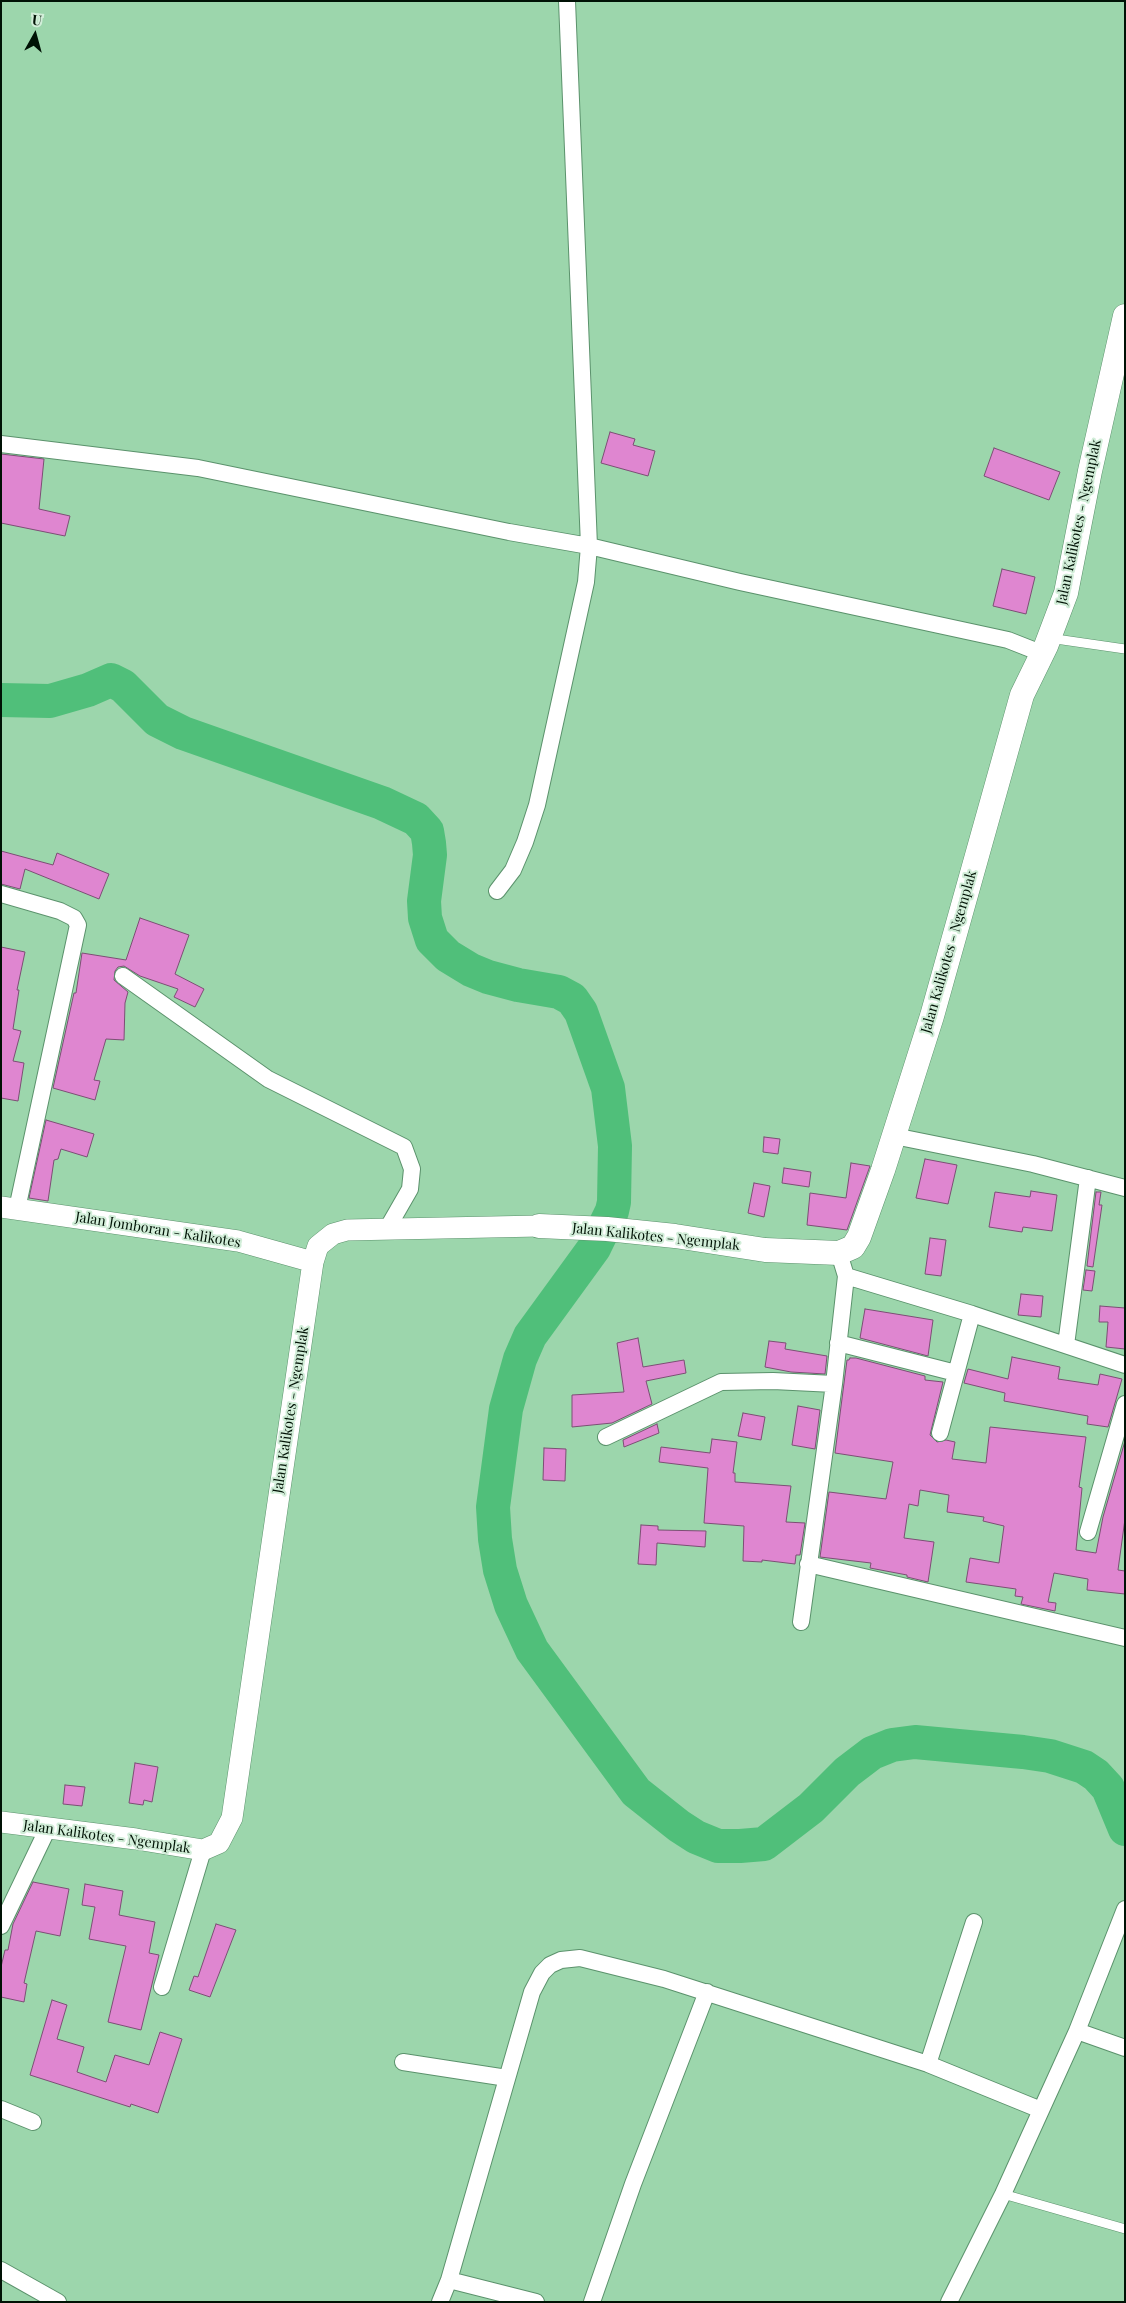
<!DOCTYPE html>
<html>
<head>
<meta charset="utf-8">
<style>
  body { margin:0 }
  #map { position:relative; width:1126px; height:2303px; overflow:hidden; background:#9cd6ac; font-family:"Playfair Display",serif }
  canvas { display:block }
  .frame { position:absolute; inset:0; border:2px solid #001205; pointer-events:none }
  .north { position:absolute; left:10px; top:10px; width:50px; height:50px; -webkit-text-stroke:4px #d2eed9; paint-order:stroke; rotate:7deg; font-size:14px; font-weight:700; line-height:20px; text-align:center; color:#001205 }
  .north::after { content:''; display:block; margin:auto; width:18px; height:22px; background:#001205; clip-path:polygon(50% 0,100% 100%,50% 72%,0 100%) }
</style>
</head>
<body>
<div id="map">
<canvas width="1126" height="2303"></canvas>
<div class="frame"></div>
<div class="north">U</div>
</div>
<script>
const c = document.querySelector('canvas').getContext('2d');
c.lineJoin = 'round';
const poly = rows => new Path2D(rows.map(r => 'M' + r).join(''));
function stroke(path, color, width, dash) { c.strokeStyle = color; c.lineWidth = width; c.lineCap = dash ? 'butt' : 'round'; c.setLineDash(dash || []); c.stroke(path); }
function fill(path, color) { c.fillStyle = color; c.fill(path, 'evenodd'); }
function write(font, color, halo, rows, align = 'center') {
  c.font = font + ' "Playfair Display",serif'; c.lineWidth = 4; c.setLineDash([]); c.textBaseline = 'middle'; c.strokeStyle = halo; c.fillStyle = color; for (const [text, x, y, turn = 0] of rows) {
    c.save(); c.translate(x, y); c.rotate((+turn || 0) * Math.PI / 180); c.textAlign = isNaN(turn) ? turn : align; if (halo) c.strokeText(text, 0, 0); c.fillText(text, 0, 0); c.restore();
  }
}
const river = poly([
  [1,700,50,701,88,690,111,680,123,686,157,720,183,733,382,803,416,819,427,831,429,843,430,855,424,901,425,918,432,940,448,956,471,970,488,977,518,985,559,992,572,999,581,1012,608,1088,615,1146,614,1202,612,1211,594,1248,530,1336,520,1359,506,1409,493,1507,495,1539,500,1570,511,1605,532,1650,636,1792,679,1826,696,1837,718,1846,740,1846,764,1844,811,1808,847,1772,872,1753,892,1745,915,1742,1023,1752,1050,1756,1084,1767,1096,1775,1108,1788,1125,1829]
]);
const building = poly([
  [610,432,635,439,633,445,655,451,648,476,601,463,610,432],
  [994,448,1060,472,1049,500,984,476,994,448],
  [1,454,44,459,39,509,70,516,65,536,1,523,1,454],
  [1002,569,1035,577,1026,614,993,606,1002,569],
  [1,851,53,865,57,853,109,874,99,899,25,869,20,889,1,884,1,851],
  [140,918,189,935,175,974,204,989,195,1007,174,997,178,989,140,976,124,966,118,967,115,971,114,980,128,992,125,1003,124,1040,106,1039,94,1080,100,1081,95,1100,53,1088,74,993,76,993,82,953,126,960,140,918],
  [1,947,25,952,17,990,19,990,13,1029,21,1031,13,1061,24,1063,18,1101,1,1098,1,947],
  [46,1120,94,1134,87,1157,61,1149,58,1159,54,1160,48,1201,29,1198,46,1120],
  [764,1137,780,1139,778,1154,763,1152,764,1137],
  [925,1159,957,1165,948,1204,916,1198,925,1159],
  [851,1163,870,1166,847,1230,807,1225,810,1193,846,1198,851,1163],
  [784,1168,811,1172,809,1187,782,1183,784,1168],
  [754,1183,770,1186,764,1217,748,1213,754,1183],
  [1031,1191,1057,1195,1052,1231,1023,1227,1022,1232,989,1227,995,1192,1030,1197,1031,1191],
  [1096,1192,1101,1192,1099,1205,1102,1205,1093,1267,1087,1266,1096,1192],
  [930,1238,946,1240,941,1276,925,1274,930,1238],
  [1086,1270,1095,1271,1092,1291,1083,1290,1086,1270],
  [1021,1294,1043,1296,1041,1317,1018,1315,1021,1294],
  [1100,1306,1125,1308,1125,1349,1106,1347,1108,1322,1099,1322,1100,1306],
  [865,1309,933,1320,928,1356,860,1338,865,1309],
  [638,1338,643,1367,684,1360,686,1373,646,1381,652,1404,612,1423,572,1427,572,1395,624,1392,617,1343,638,1338],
  [769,1341,786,1343,785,1349,827,1356,825,1374,791,1372,765,1367,769,1341],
  [1012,1357,1060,1367,1058,1379,1098,1385,1100,1374,1122,1379,1108,1427,1087,1424,1088,1416,1004,1401,1005,1393,964,1383,968,1369,1008,1379,1012,1357],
  [850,1358,856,1358,925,1376,925,1380,943,1382,930,1435,937,1442,946,1440,955,1442,952,1459,986,1463,990,1427,1086,1437,1079,1487,1082,1488,1076,1550,1096,1553,1103,1517,1125,1441,1125,1519,1118,1570,1125,1571,1125,1594,1087,1590,1088,1579,1054,1573,1048,1602,1056,1603,1055,1611,1021,1604,1023,1597,1015,1596,1016,1589,966,1582,970,1558,999,1563,1004,1526,983,1521,984,1517,947,1512,949,1495,920,1490,918,1506,909,1504,904,1538,934,1542,928,1582,907,1577,907,1575,870,1568,871,1563,820,1557,829,1492,886,1499,893,1462,835,1453,847,1360,849,1360,850,1358],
  [798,1406,820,1410,815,1449,792,1445,798,1406],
  [743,1413,765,1417,761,1440,738,1436,743,1413],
  [657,1424,659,1433,624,1447,623,1440,657,1424],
  [712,1439,737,1442,733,1473,735,1473,735,1482,791,1486,786,1522,805,1523,800,1555,796,1555,795,1564,762,1560,762,1562,743,1561,744,1526,704,1523,708,1468,659,1462,661,1447,710,1453,712,1439],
  [544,1448,566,1449,565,1481,543,1480,544,1448],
  [641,1525,658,1526,658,1530,706,1531,705,1547,657,1543,656,1565,638,1564,641,1525],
  [135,1763,158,1767,152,1802,144,1800,143,1805,129,1803,135,1763],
  [65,1785,85,1787,82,1806,63,1804,65,1785],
  [33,1882,69,1889,60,1936,36,1931,24,1983,27,1984,24,2002,1,1997,1,1967,5,1950,8,1950,13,1924,33,1882],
  [85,1884,123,1891,119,1915,155,1922,149,1953,159,1955,141,2030,108,2022,126,1946,89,1939,95,1907,82,1905,85,1884],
  [216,1924,236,1930,210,1997,189,1990,194,1976,198,1977,216,1924],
  [52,2000,67,2005,57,2039,84,2047,77,2072,106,2082,115,2055,149,2065,160,2032,182,2039,158,2113,131,2104,130,2107,30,2075,52,2000]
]);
const service = poly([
  [1049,638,1125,649],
  [1003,2194,1125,2229]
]);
const minor = poly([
  [1,444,198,468,509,532,589,546,740,582,1008,640,1041,653],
  [497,891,513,870,525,842,537,805,586,582,589,546,567,1],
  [1,894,60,911,74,918,78,925,17,1209],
  [123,976,268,1079,404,1147,412,1169,410,1189,387,1229],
  [894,1136,1033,1164,1125,1188],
  [846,1276,972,1314,1125,1365],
  [838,1343,956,1373],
  [1066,1345,1088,1178],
  [940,1433,972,1314],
  [606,1437,721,1382,773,1381,834,1384],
  [1088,1532,1125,1404],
  [808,1564,1125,1638],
  [801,1622,834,1384,846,1276,839,1253],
  [1,1926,48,1828],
  [162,1987,203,1850],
  [1077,2031,1125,1909],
  [403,2062,507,2078],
  [928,2064,974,1922],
  [1,2109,33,2122],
  [1,2270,58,2302],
  [449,2280,536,2302],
  [440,2302,449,2280,532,1992,542,1973,550,1965,561,1960,580,1958,664,1979,928,2064,1041,2110],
  [592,2302,633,2184,707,1992],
  [949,2302,1003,2194,1077,2031,1125,2048]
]);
const tertiary = poly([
  [1,1207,238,1241,313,1262],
  [1,1822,136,1839,203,1850,219,1843,232,1818,313,1262,318,1246,333,1234,347,1230,539,1226]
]);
const secondary = poly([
  [539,1226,607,1229,675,1236,765,1250,839,1253,853,1247,859,1237,883,1170,932,1016,1022,695,1046,646,1066,593,1090,471,1125,316]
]);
const streetNames = [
  ["Jalan Kalikotes - Ngemplak",1079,522,-78],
  ["Jalan Kalikotes - Ngemplak",949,952,-74],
  ["Jalan Jomboran - Kalikotes",158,1230,9],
  ["Jalan Kalikotes - Ngemplak",656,1237,6],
  ["Jalan Kalikotes - Ngemplak",291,1410,-81],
  ["Jalan Kalikotes - Ngemplak",107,1837,8]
];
stroke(river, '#50bf7a', 34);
fill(building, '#df86d0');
stroke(building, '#7c4e74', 1);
stroke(service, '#5b926c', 10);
stroke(minor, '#5b926c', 18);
stroke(tertiary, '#5b926c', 22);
stroke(secondary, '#5b926c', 25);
stroke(service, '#fff', 9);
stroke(minor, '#fff', 16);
stroke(tertiary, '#fff', 21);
stroke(secondary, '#fff', 24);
write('14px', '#001205', '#d2eed9', streetNames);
</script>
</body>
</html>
